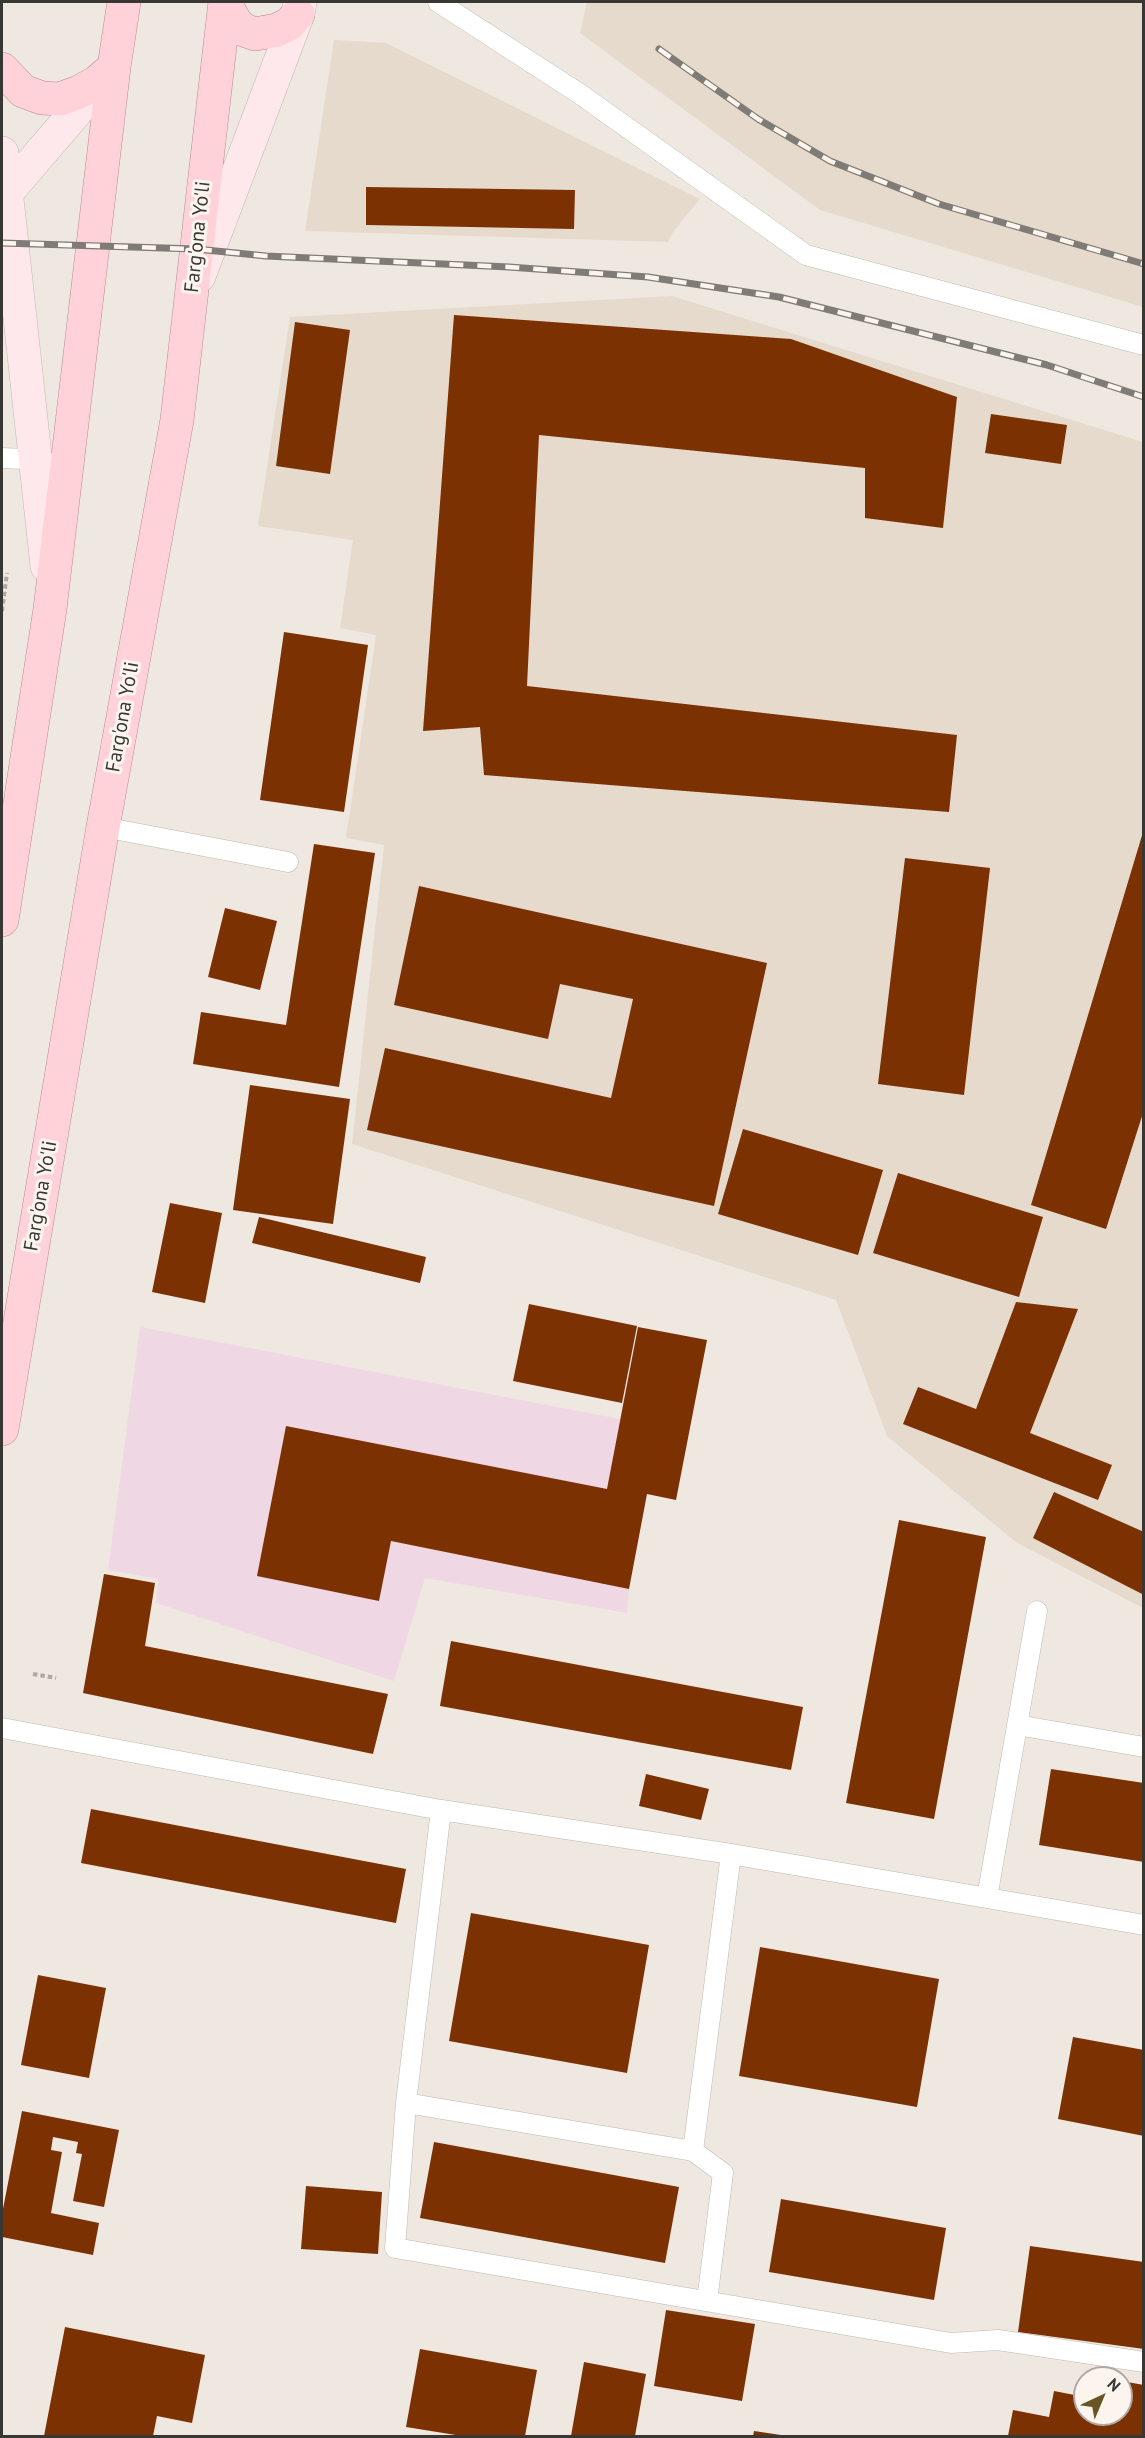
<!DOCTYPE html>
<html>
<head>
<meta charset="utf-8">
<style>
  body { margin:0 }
  #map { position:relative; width:1145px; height:2438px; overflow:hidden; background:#efe8e1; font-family:"PT Sans",sans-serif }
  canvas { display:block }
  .frame { position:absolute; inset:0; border:3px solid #393734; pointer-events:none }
  .north { position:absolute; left:1073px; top:2366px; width:60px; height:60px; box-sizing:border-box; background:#fcf5ee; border:2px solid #aea9a4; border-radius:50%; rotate:44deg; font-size:16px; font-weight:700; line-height:24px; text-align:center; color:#393734 }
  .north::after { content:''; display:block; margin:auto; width:21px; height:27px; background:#695524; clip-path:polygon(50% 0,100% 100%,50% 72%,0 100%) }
</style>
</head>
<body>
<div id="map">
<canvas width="1145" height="2438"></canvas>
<div class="frame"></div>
<div class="north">N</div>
</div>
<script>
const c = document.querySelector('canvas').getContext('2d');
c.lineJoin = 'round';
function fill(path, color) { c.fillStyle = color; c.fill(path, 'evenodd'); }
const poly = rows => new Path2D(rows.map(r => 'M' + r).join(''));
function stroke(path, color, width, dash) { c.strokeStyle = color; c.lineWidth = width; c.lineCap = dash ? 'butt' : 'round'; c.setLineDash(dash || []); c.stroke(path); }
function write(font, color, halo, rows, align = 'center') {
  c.font = font + ' "PT Sans",sans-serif'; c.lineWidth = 6; c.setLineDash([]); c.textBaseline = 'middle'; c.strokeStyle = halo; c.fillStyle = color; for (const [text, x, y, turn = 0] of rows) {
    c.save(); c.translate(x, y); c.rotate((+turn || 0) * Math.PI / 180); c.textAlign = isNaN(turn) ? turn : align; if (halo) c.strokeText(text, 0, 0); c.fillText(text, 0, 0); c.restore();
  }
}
const built = poly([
  [587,2,1143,2,1143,307,820,210,580,33],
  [334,40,386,43,700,199,673,232,668,242,305,231],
  [672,296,1143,442,1143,1608,1017,1543,887,1436,836,1300,352,1144,384,845,346,838,376,635,340,628,353,540,258,526,290,317]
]);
const education = poly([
  [140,1327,620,1419,638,1327,707,1340,676,1500,647,1494,629,1589,627,1613,425,1578,394,1681,156,1603,158,1579,108,1570]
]);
const building = poly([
  [366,187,575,190,574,229,366,225],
  [454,315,791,339,957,397,943,528,865,518,865,468,539,435,527,686,957,735,949,812,484,775,480,727,423,731],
  [295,322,350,330,330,474,276,466],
  [991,414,1067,425,1061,464,985,453],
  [284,632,368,645,344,812,260,800],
  [1143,832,1144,1110,1106,1229,1031,1205],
  [314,844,375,853,339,1087,193,1064,201,1012,286,1025],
  [905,858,990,868,964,1095,878,1084],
  [419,886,767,963,714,1206,367,1130,385,1048,611,1098,633,999,560,984,548,1039,394,1005],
  [225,908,277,921,260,990,208,977],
  [250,1085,350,1099,333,1224,233,1210],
  [743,1129,883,1170,858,1255,718,1214],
  [898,1173,1043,1217,1019,1297,873,1253],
  [170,1203,222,1213,205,1303,152,1292],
  [259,1217,426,1257,420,1283,252,1243],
  [1016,1302,1078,1309,1030,1433,1112,1465,1098,1500,903,1424,918,1387,976,1409],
  [529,1304,637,1326,622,1403,513,1381],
  [638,1327,707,1340,676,1500,647,1494,629,1589,391,1541,379,1601,257,1576,286,1426,607,1489],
  [1054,1492,1144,1532,1144,1595,1033,1538],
  [899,1520,986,1537,934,1819,846,1803],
  [104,1574,155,1583,145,1646,388,1694,373,1754,83,1693],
  [451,1641,803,1707,791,1770,440,1706],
  [1051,1769,1144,1783,1144,1862,1039,1845],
  [646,1774,709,1789,701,1820,639,1806],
  [91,1809,406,1869,396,1923,81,1863],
  [471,1913,649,1945,627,2073,449,2041],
  [760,1947,939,1979,917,2107,739,2076],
  [38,1975,106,1988,89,2078,21,2065],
  [1073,2037,1144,2050,1144,2136,1058,2119],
  [22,2111,119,2130,104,2207,73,2201,82,2154,76,2153,78,2142,53,2137,51,2150,62,2152,51,2213,99,2223,93,2255,2,2237,2,2214],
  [434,2142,679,2187,665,2263,420,2218],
  [306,2186,382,2192,378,2254,301,2249],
  [781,2199,946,2228,934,2300,769,2272],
  [1030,2246,1144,2262,1144,2349,1018,2332],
  [666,2310,755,2324,742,2401,654,2386],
  [65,2327,205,2355,192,2423,157,2416,153,2436,44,2436],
  [420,2349,537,2370,525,2436,462,2436,406,2427],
  [584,2362,646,2374,635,2436,571,2436],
  [1127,2382,1144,2385,1144,2436,1008,2436,1013,2410,1049,2417,1054,2391,1085,2397,1085,2414,1121,2414,1121,2403,1123,2404],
  [754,2431,781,2435,781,2436,753,2436]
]);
const path = poly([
  [2,611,7,573],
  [33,1674,56,1678]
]);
const lane = poly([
  [438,2,580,94,806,255,1144,345],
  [2,458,44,460],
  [103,827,288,862],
  [1017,1725,1144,1747],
  [2,1728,441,1810,731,1854,1144,1925],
  [441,1810,406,2103,693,2151,731,1854],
  [987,1898,1037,1611],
  [406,2103,395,2248,951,2343,998,2340,1144,2362],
  [693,2151,723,2173,707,2301]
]);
const secondary = poly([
  [2,153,47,566],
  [2,198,105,78],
  [199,276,298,14,300,2]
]);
const primary = poly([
  [225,3,236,23,244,30,255,34,277,30,289,24,298,14],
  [2,69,23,91,42,98,60,99,79,92,97,82,114,67],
  [2,920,50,609,114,67,124,2],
  [2,1429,103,827,177,420,225,2]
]);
const rail = poly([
  [659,49,758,119,830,161,939,204,1144,264],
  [2,243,196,249,266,256,509,267,648,277,779,297,1047,365,1144,397]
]);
const streetNames = [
  ["Farg'ona Yo'li",198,237,-84],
  ["Farg'ona Yo'li",123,717,-80],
  ["Farg'ona Yo'li",41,1196,-80]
];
fill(built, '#e6dacd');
fill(education, '#efd8e4');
fill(building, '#7c3103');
stroke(lane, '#beb8b1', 21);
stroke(secondary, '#beb8b1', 34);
stroke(primary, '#ba888e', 34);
stroke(path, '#ada8a2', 4, [4.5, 3]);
stroke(lane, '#fff', 20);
stroke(secondary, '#ffe8ec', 33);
stroke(primary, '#ffd1d9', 33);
stroke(rail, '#7f7b76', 7);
stroke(rail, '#fcf5ee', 4.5, [14]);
write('20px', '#393734', '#fcf5ee', streetNames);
</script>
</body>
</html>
